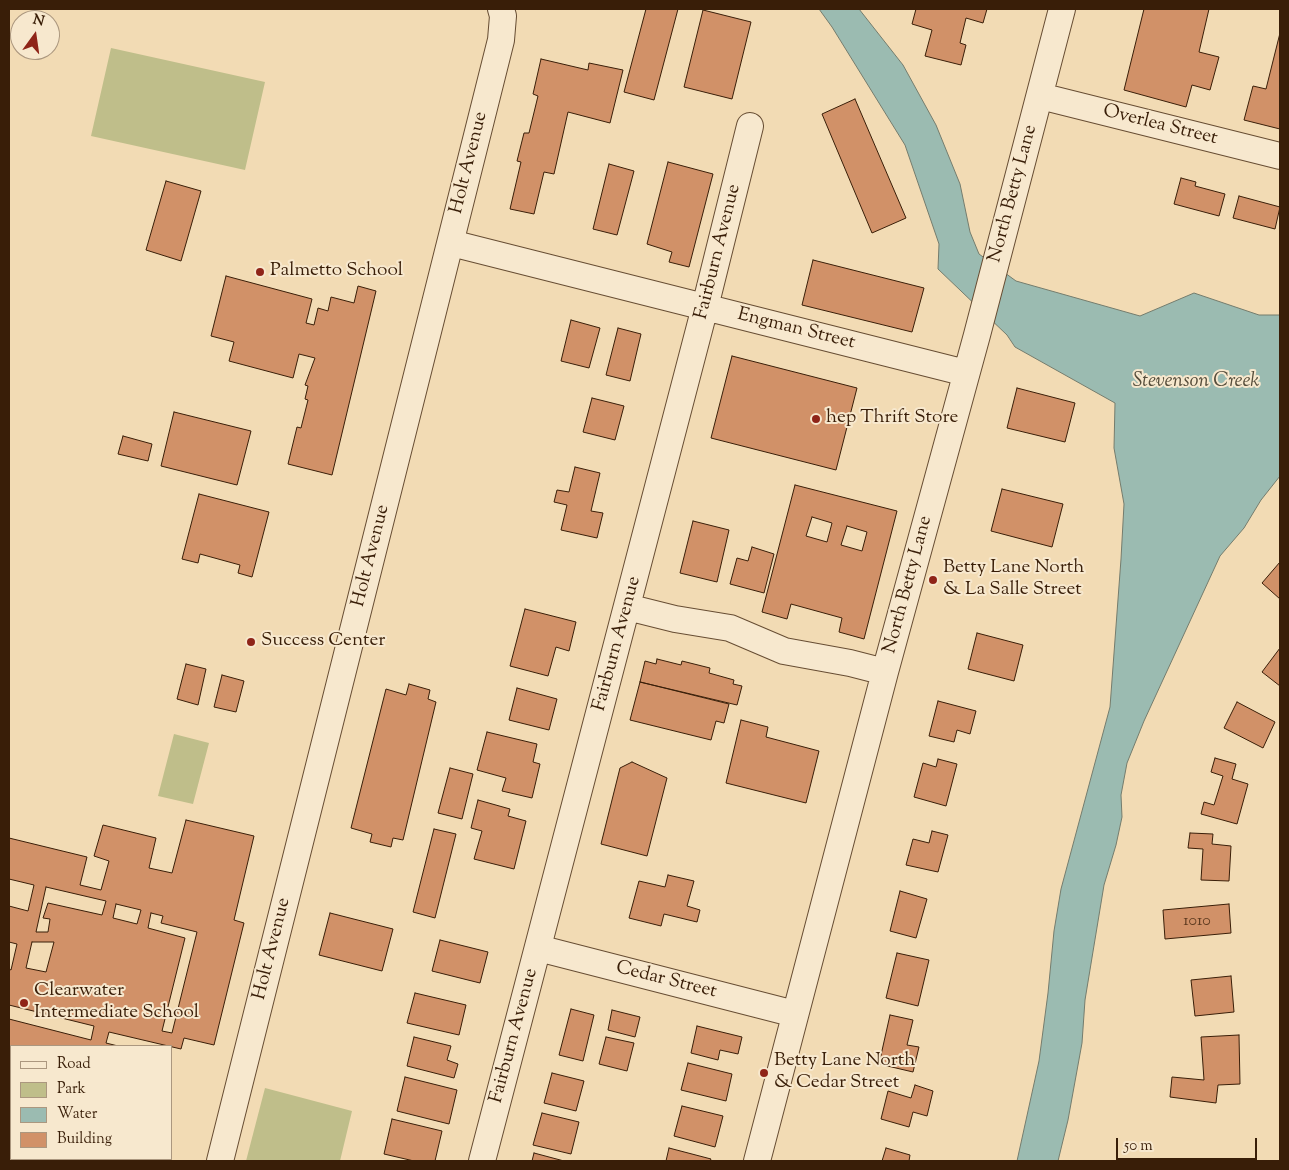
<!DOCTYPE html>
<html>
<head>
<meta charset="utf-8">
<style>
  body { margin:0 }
  #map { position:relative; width:1289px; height:1170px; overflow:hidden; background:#f2dbb4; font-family:"Sorts Mill Goudy",serif }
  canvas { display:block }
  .frame { position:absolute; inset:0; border:10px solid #391e08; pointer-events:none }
  .legend { position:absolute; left:10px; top:1045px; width:162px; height:115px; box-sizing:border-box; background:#f7e8ce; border:1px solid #ab977f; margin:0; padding:6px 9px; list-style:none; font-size:15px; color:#391e08 }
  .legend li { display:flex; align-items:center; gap:10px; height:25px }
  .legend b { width:25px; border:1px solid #ab977f }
  .north { position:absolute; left:10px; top:10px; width:50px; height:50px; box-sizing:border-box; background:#f7e8ce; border:1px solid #ab977f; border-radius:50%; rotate:14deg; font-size:14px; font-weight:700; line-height:20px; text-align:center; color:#391e08 }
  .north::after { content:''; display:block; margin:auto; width:18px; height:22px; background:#8f2418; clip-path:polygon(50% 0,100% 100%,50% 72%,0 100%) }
  .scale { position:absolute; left:1116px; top:1138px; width:141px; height:22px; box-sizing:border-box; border:2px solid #391e08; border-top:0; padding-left:6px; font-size:15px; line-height:18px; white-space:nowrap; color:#391e08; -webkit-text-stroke:4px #f7e8ce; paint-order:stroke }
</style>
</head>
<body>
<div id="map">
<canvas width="1289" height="1170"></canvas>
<div class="frame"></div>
<ul class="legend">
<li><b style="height:6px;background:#f7e8ce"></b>Road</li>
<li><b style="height:14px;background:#bfbe8a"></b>Park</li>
<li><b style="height:14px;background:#9bbbb1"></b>Water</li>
<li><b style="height:14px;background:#d19168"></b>Building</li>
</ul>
<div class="north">N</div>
<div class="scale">50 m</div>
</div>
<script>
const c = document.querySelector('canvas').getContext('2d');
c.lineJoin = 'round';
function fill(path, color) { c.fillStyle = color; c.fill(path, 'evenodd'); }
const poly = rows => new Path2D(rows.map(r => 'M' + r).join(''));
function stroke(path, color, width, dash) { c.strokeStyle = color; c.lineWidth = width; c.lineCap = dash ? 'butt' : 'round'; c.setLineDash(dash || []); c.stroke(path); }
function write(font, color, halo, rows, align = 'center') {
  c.font = font + ' "Sorts Mill Goudy",serif'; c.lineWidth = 4; c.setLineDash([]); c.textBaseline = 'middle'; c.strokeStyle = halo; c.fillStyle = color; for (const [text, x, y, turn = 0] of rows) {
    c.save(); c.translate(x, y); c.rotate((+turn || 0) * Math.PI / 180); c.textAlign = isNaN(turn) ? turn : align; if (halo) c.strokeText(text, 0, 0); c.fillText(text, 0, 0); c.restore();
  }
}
const green = poly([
  [111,48,265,82,245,170,91,136],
  [174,734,209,743,193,804,158,796],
  [265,1088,352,1111,340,1161,246,1161]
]);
const water = poly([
  [819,9,859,9,903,65,936,125,960,184,970,232,979,254,1016,281,1140,316,1194,293,1259,315,1280,315,1280,476,1261,500,1244,528,1220,556,1144,721,1127,763,1121,795,1122,817,1116,845,1104,885,1085,1000,1082,1043,1068,1120,1058,1161,1017,1161,1039,1061,1048,993,1054,931,1061,889,1110,707,1121,559,1124,504,1114,448,1115,403,1015,347,1007,335,938,269,939,244,905,145,832,27,819,9]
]);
const building = poly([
  [646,9,678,9,654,100,624,92,646,9],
  [916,9,987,9,983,23,966,18,960,43,966,45,961,65,925,56,932,30,912,24,916,9],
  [1144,9,1209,9,1199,52,1219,57,1210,90,1192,85,1186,107,1124,90,1144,9],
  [703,10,751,22,732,99,684,87,703,10],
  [1280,33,1280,129,1244,120,1253,86,1266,89,1280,33],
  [541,59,588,70,589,63,623,70,610,123,568,112,554,174,544,172,534,214,510,209,521,162,517,161,524,133,529,133,538,96,533,94,541,59],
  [855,99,906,218,872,233,822,114,855,99],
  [668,162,713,174,689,267,669,262,672,252,647,244,668,162],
  [609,164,634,171,617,235,593,229,609,164],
  [1181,178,1196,182,1195,186,1225,194,1219,216,1174,204,1181,178],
  [166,181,201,191,181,261,146,250,166,181],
  [1239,196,1280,207,1275,229,1233,218,1239,196],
  [813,260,924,288,912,332,802,305,813,260],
  [226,276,312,299,306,323,314,325,318,308,328,311,331,297,354,303,358,286,376,291,332,475,288,464,297,427,301,428,308,400,305,399,308,386,305,385,315,358,299,354,293,378,229,361,234,342,211,336,226,276],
  [571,320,600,328,589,368,561,361,571,320],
  [618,328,641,334,630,381,606,375,618,328],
  [732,356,857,388,836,470,711,438,732,356],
  [1017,388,1075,403,1065,442,1007,428,1017,388],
  [592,398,624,406,615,440,583,432,592,398],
  [174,412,251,431,237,485,161,466,174,412],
  [123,436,152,444,148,461,118,454,123,436],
  [575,467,600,473,591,511,603,513,597,538,561,530,567,505,554,502,557,490,569,492,575,467],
  [795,485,897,511,864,639,839,632,842,618,791,604,787,619,762,612,795,485],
  [812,517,832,523,827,542,806,536,812,517],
  [847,526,867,532,862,551,841,545,847,526],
  [1002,489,1063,504,1052,547,991,531,1002,489],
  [199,494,269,512,252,577,238,573,240,565,200,554,198,563,182,559,199,494],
  [693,521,729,530,717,582,680,573,693,521],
  [752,547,774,554,764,593,730,584,737,558,748,561,752,547],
  [1280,562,1280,599,1262,583,1280,562],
  [525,609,576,622,569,651,556,647,548,676,510,666,525,609],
  [977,633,1023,645,1014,681,968,669,977,633],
  [1280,648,1280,686,1262,672,1280,648],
  [657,659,681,665,682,661,710,668,709,673,734,680,733,684,742,686,737,705,640,682,645,661,656,664,657,659],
  [186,664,206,669,198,705,177,699,186,664],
  [222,675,244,681,236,712,214,707,222,675],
  [640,682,729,704,724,723,716,721,711,740,630,720,640,682],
  [409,684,430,690,428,699,436,702,403,840,393,838,391,847,370,842,372,834,351,828,386,689,406,695,409,684],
  [517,688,557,699,549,730,509,720,517,688],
  [938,701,976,711,970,734,957,730,954,742,929,736,938,701],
  [1237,702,1275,722,1263,748,1224,728,1237,702],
  [741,720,768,727,766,737,819,751,806,803,726,783,741,720],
  [487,732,537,744,533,762,540,764,532,798,502,791,506,778,477,770,487,732],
  [1215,758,1236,764,1232,779,1248,784,1237,824,1201,814,1204,802,1214,805,1223,776,1211,772,1215,758],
  [938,759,957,764,946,806,914,797,923,763,936,767,938,759],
  [632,762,667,778,647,856,601,844,620,768,632,762],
  [450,768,473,774,462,819,438,813,450,768],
  [478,800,510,809,508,816,526,821,514,869,474,859,482,831,471,828,478,800],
  [186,820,254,836,234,920,244,923,214,1045,184,1038,181,1049,109,1032,106,1043,118,1046,11,1046,11,1058,9,1057,9,1019,91,1040,94,1026,9,1005,9,969,11,970,17,944,9,942,9,906,28,911,34,885,9,879,9,838,87,857,80,885,101,890,109,861,94,856,103,825,156,838,149,868,172,873,186,820],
  [46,887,106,901,102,915,48,903,43,918,50,919,48,932,36,932,46,887],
  [116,904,141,910,137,924,113,918,116,904],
  [151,913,163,916,161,923,197,932,172,1033,162,1031,185,938,148,928,151,913],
  [32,942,54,942,46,972,26,968,32,942],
  [434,829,456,834,435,918,413,912,434,829],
  [932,831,948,835,938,872,906,865,913,839,929,843,932,831],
  [1190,833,1213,834,1212,844,1231,846,1229,881,1201,880,1203,849,1188,848,1190,833],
  [668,875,694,881,687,906,700,910,697,922,664,914,661,926,629,918,639,881,665,887,668,875],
  [900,891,927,899,916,938,890,931,900,891],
  [1229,904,1231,933,1165,939,1163,910,1229,904],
  [330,913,393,929,382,971,319,955,330,913],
  [440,940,488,952,480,983,432,971,440,940],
  [897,953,929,960,918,1006,886,998,897,953],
  [1231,976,1234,1012,1195,1016,1191,980,1231,976],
  [415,993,466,1005,459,1035,407,1023,415,993],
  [571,1009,594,1015,583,1061,559,1055,571,1009],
  [612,1010,640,1017,635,1037,608,1030,612,1010],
  [890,1015,913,1020,907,1045,919,1047,913,1072,879,1064,890,1015],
  [697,1026,742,1037,738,1054,720,1050,718,1060,691,1053,697,1026],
  [1239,1035,1240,1084,1218,1085,1216,1103,1170,1097,1172,1077,1204,1080,1201,1037,1239,1035],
  [414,1037,451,1046,447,1060,458,1064,454,1078,407,1066,414,1037],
  [606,1037,634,1043,627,1071,599,1064,606,1037],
  [688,1063,732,1074,726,1101,681,1090,688,1063],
  [552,1073,584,1081,576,1111,544,1103,552,1073],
  [405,1077,457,1090,449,1124,397,1111,405,1077],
  [915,1085,933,1091,927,1116,913,1112,909,1127,881,1119,888,1091,911,1098,915,1085],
  [682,1106,723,1116,715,1147,674,1136,682,1106],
  [542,1113,579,1122,571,1154,533,1145,542,1113],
  [392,1119,442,1131,435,1161,414,1161,384,1154,392,1119],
  [669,1148,711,1159,710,1161,666,1161,669,1148],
  [886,1148,910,1155,909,1161,882,1161,886,1148],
  [534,1153,564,1161,532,1161,534,1153]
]);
const minor = poly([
  [1040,96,1280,156],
  [451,243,966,373],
  [627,607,675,619,730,628,784,651,850,663,885,672],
  [538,948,795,1014],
  [9,1150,11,1151],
  [43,1159,53,1161],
  [220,1161,501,40,503,16,501,9],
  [482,1161,705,307,750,126],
  [757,1161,885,672,977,335,1062,9]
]);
const markers = [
  [260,272,5,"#8f2418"],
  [816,419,5,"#8f2418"],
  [933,580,5,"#8f2418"],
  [251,642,5,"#8f2418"],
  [24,1003,5,"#8f2418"],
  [764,1073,5,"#8f2418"]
];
const numberNames = [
  ["1010",1197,922]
];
const streetNames = [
  ["Overlea Street",1160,126,14],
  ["Holt Avenue",470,163,-76],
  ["North Betty Lane",1014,194,-75],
  ["Fairburn Avenue",719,252,-76],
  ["Engman Street",796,330,14],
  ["Holt Avenue",372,556,-76],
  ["North Betty Lane",909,585,-75],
  ["Fairburn Avenue",618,644,-75],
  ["Holt Avenue",273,949,-76],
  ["Cedar Street",666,981,14],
  ["Fairburn Avenue",515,1036,-75]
];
const poiNames = [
  ["Palmetto School",270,272],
  ["hep Thrift Store",826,419],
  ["Betty Lane North",943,569],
  ["& La Salle Street",943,591],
  ["Success Center",261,642],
  ["Clearwater",34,992],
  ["Intermediate School",34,1014],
  ["Betty Lane North",774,1062],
  ["& Cedar Street",774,1084]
];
const waterNames = [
  ["Stevenson Creek",1196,383]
];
fill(green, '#bfbe8a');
fill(water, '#9bbbb1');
stroke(water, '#747c6d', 1);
fill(building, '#d19168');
stroke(building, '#391e08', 1);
stroke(minor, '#674d33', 28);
stroke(minor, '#f7e8ce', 26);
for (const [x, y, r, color] of markers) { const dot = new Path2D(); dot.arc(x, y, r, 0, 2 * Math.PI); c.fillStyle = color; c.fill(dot); stroke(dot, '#f7e8ce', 2); }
write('16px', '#5f3b20', null, numberNames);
write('19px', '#391e08', '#f7e8ce', streetNames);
write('19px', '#391e08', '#f7e8ce', poiNames, 'left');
write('italic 20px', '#564d3b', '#f7e8ce', waterNames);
</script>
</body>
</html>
